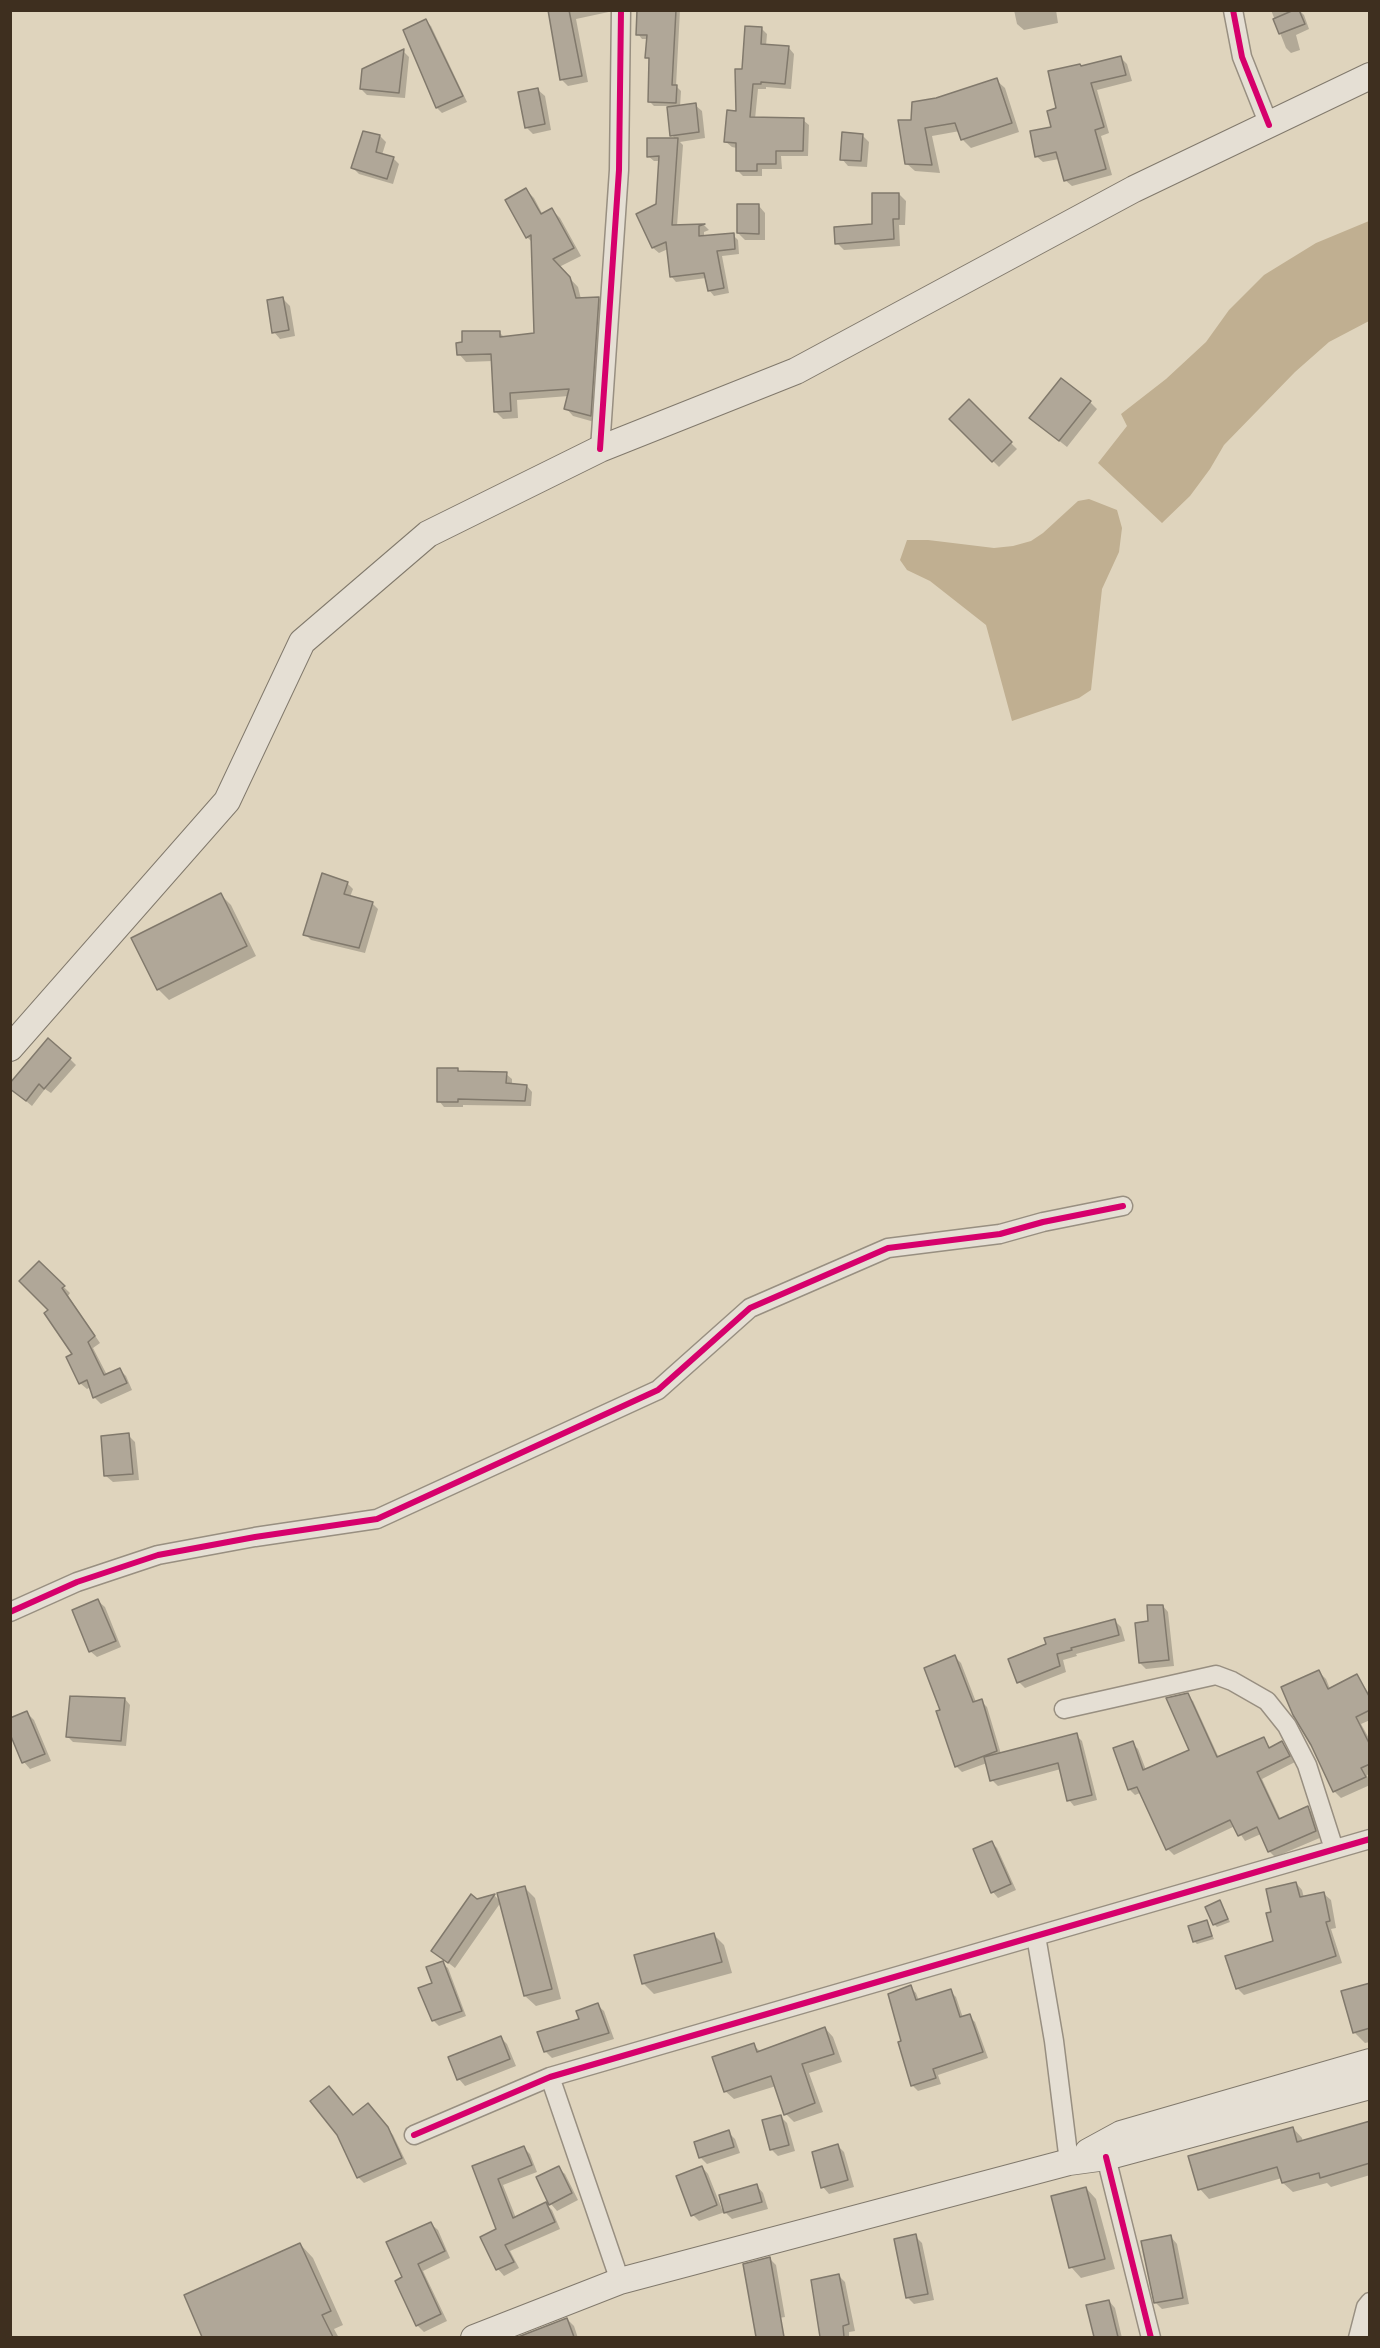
<!DOCTYPE html>
<html>
<head>
<meta charset="utf-8">
<style>
  body { margin:0 }
  #map { position:relative; width:1380px; height:2348px; overflow:hidden; background:#dfd4bd; font-family:"Gentium Book Plus",serif }
  canvas { display:block }
  .frame { position:absolute; inset:0; border:12px solid #3e2f1f; pointer-events:none }
</style>
</head>
<body>
<div id="map">
<canvas width="1380" height="2348"></canvas>
<div class="frame"></div>
</div>
<script>
const c = document.querySelector('canvas').getContext('2d');
c.lineJoin = 'round';
function fill(path, color) { c.fillStyle = color; c.fill(path, 'evenodd'); }
const poly = rows => new Path2D(rows.map(r => 'M' + r).join(''));
function stroke(path, color, width, dash) { c.strokeStyle = color; c.lineWidth = width; c.lineCap = dash ? 'butt' : 'round'; c.setLineDash(dash || []); c.stroke(path); }
const water = poly([
  [1369,221,1369,321,1329,342,1295,372,1224,445,1210,469,1190,496,1162,523,1098,463,1127,426,1121,414,1166,379,1206,342,1229,310,1264,275,1316,243],
  [1089,499,1117,510,1122,528,1119,552,1102,589,1091,690,1079,698,1012,721,986,625,930,581,907,570,900,560,907,540,928,540,994,548,1013,546,1031,541,1043,533,1078,501]
]);
const shadow = poly([
  [549,10,618,10,576,19,588,82,568,86,562,80],
  [637,10,680,10,676,86,681,91,680,107,695,105,702,111,705,138,680,142,683,145,677,226,704,225,709,230,704,232,704,237,733,235,738,240,739,254,722,256,729,293,714,296,709,290,706,278,676,282,671,276,668,249,659,253,653,248,638,214,658,205,660,161,654,161,648,156,676,140,672,135,668,106,654,106,649,101,650,61,647,57,648,39,642,39,638,34],
  [1014,10,1056,10,1058,23,1024,30,1017,24],
  [1271,10,1290,10,1290,14,1299,10,1304,15,1309,29,1296,35,1300,50,1291,53,1286,48],
  [426,21,431,26,467,102,442,113,437,108],
  [761,28,767,34,766,46,789,48,794,54,791,89,766,87,766,89,758,89,755,119,803,120,809,125,808,156,781,156,782,169,762,169,762,176,743,176,737,170,737,148,732,147,726,142,738,112,744,71],
  [403,51,409,57,405,98,367,95,361,89],
  [1121,58,1127,64,1132,81,1097,90,1109,133,1101,136,1112,175,1072,186,1065,180,1059,159,1043,162,1036,156,1053,128,1082,67],
  [996,80,1005,88,1019,132,971,148,962,139,960,131,932,136,940,173,915,171,906,163,912,121,936,100],
  [538,90,545,96,551,130,533,134,526,127],
  [862,135,869,142,867,167,848,166,842,159],
  [380,136,386,142,382,155,393,158,399,164,393,184,359,174,353,168],
  [526,190,534,198,543,215,552,210,560,218,581,256,559,267,578,287,581,299,599,298,606,306,598,423,573,416,566,408,569,396,517,400,518,418,503,419,495,411,493,361,466,362,459,354,499,332,505,338,536,334,532,242,527,237],
  [899,194,906,201,905,225,899,225,900,246,844,250,837,243,874,226],
  [759,206,765,213,765,240,745,240,738,233],
  [283,299,290,306,295,336,280,339,274,332],
  [969,402,1017,449,999,467,951,419],
  [1090,402,1097,409,1067,447,1038,424],
  [347,883,353,889,350,897,372,903,378,909,365,953,311,940,305,934],
  [220,894,231,905,256,956,169,1000,158,989],
  [70,1059,76,1065,51,1093,45,1089,32,1106,15,1092],
  [458,1070,461,1072,506,1074,512,1079,512,1085,527,1086,532,1092,531,1106,463,1105,463,1107,444,1107,439,1101],
  [39,1263,70,1293,68,1296,100,1343,93,1348,107,1375,119,1369,126,1376,132,1390,101,1404,94,1397,91,1387,87,1389,80,1383,74,1355,51,1310],
  [128,1435,135,1442,139,1480,113,1482,106,1476],
  [98,1601,105,1607,121,1647,97,1657,90,1651],
  [1163,1606,1168,1612,1174,1666,1146,1669,1140,1663,1149,1623],
  [1115,1621,1121,1627,1125,1641,1076,1654,1077,1656,1063,1660,1066,1672,1025,1688,1019,1682,1010,1660],
  [955,1657,961,1663,976,1702,981,1701,987,1707,1001,1754,1076,1735,1082,1741,1097,1800,1074,1806,1069,1800,1061,1769,998,1786,992,1780,987,1763,962,1772,956,1766,942,1711],
  [1319,1672,1326,1679,1330,1689,1357,1676,1370,1695,1370,1720,1361,1724,1370,1740,1370,1774,1367,1775,1370,1785,1341,1798,1334,1791],
  [1187,1695,1193,1701,1219,1758,1263,1738,1271,1749,1282,1743,1288,1749,1295,1762,1262,1779,1281,1820,1308,1808,1314,1814,1322,1837,1275,1857,1269,1851,1261,1834,1245,1841,1235,1826,1174,1855,1168,1849,1140,1793,1135,1795,1129,1789,1132,1743,1138,1749,1146,1770,1191,1751],
  [125,1699,130,1705,126,1746,73,1742,67,1736],
  [27,1713,34,1720,51,1761,30,1769,24,1762],
  [991,1842,997,1848,1016,1890,998,1898,993,1892,975,1850],
  [1296,1883,1302,1890,1304,1898,1324,1894,1331,1900,1336,1928,1331,1929,1342,1963,1244,1995,1237,1988,1275,1942],
  [525,1888,535,1898,561,1999,536,2006,525,1996,501,1902,455,1968,433,1951,477,1900,495,1896,501,1902],
  [1220,1902,1230,1922,1217,1927,1214,1924],
  [1207,1922,1214,1939,1197,1944,1194,1941],
  [714,1935,724,1945,732,1973,654,1994,643,1983],
  [442,1963,448,1968,466,2016,439,2026,433,2020,434,1983],
  [1370,1985,1370,2042,1365,2043,1354,2032],
  [910,1987,916,1993,919,2001,950,1991,956,1997,963,2018,969,2016,975,2022,988,2058,938,2075,941,2084,918,2091,912,2085,902,2042],
  [597,2005,604,2011,614,2039,552,2058,545,2051],
  [825,2028,833,2037,842,2062,809,2073,823,2112,794,2122,786,2114,776,2086,734,2099,725,2091,753,2045,761,2052],
  [501,2038,507,2044,516,2066,465,2086,459,2079],
  [373,2111,393,2135,407,2164,364,2183,358,2177,354,2117],
  [781,2117,787,2123,795,2151,778,2156,771,2149],
  [1370,2123,1370,2175,1331,2187,1327,2183,1293,2192,1283,2183,1282,2178,1209,2199,1200,2189,1293,2128,1302,2138,1303,2142],
  [728,2132,735,2139,740,2153,707,2164,700,2157],
  [838,2146,844,2152,854,2187,829,2194,823,2187],
  [523,2147,530,2154,537,2172,503,2185,516,2218,546,2204,552,2210,560,2229,510,2251,519,2268,504,2276,498,2269,482,2237,498,2229,474,2167],
  [702,2167,708,2174,722,2209,757,2186,763,2193,768,2209,732,2219,725,2212,699,2221,693,2215],
  [558,2168,565,2174,578,2200,557,2211,551,2204],
  [1086,2188,1096,2199,1115,2269,1081,2278,1071,2267],
  [431,2224,438,2230,450,2258,423,2271,447,2321,424,2332,417,2325,404,2278],
  [915,2236,922,2243,934,2300,914,2304,908,2298],
  [1171,2237,1177,2244,1189,2304,1162,2309,1155,2302],
  [300,2244,313,2258,343,2325,334,2329,339,2338,204,2338,186,2296],
  [769,2258,776,2265,785,2317,760,2321],
  [839,2276,845,2282,855,2331,849,2332,849,2338,811,2338,822,2336],
  [1109,2301,1115,2308,1122,2338,1095,2338,1088,2306],
  [567,2319,574,2326,578,2338,521,2338]
]);
const building = poly([
  [548,10,569,10,582,76,560,80,548,10],
  [637,10,676,10,672,85,677,85,676,103,648,102,649,58,645,58,647,35,636,35,637,10],
  [1294,10,1299,10,1305,24,1279,34,1273,19,1294,10],
  [426,19,463,96,436,108,403,30,426,19],
  [745,26,762,27,761,44,789,46,785,84,761,82,761,84,753,84,750,117,804,118,803,151,776,151,776,164,757,164,757,171,736,171,736,143,724,142,727,110,736,111,735,69,742,69,745,26],
  [404,49,399,93,360,89,362,69,404,49],
  [1121,56,1126,75,1091,83,1104,127,1095,130,1106,169,1064,181,1056,152,1035,157,1030,131,1051,127,1047,111,1056,108,1048,71,1080,64,1081,66,1121,56],
  [997,78,1012,123,961,140,955,123,925,128,932,165,905,164,898,120,911,120,912,102,936,98,997,78],
  [538,88,545,124,525,128,518,92,538,88],
  [696,103,699,132,670,136,667,107,696,103],
  [363,131,380,135,376,152,394,157,387,179,351,168,363,131],
  [842,132,863,134,861,161,840,160,842,132],
  [647,138,678,138,672,225,705,224,699,226,699,236,734,233,735,249,717,251,724,288,708,291,704,273,670,277,666,242,652,248,636,214,656,204,659,156,647,157,647,138],
  [526,188,541,214,552,208,574,248,553,259,570,277,576,298,599,297,591,416,564,409,569,389,510,393,511,411,494,412,491,354,457,355,456,343,462,342,462,331,500,331,500,337,534,333,531,235,526,238,505,200,526,188],
  [872,193,899,193,899,219,893,219,894,239,835,244,834,227,872,224,872,193],
  [737,204,759,204,759,234,737,233,737,204],
  [283,297,289,330,272,333,267,300,283,297],
  [1061,378,1091,401,1059,441,1029,418,1061,378],
  [969,399,1012,442,992,462,949,419,969,399],
  [322,873,348,882,344,894,373,902,359,948,303,935,322,873],
  [221,893,247,946,157,990,131,938,221,893],
  [48,1038,71,1058,44,1089,39,1084,26,1101,10,1089,10,1083,48,1038],
  [437,1068,458,1068,458,1071,507,1072,506,1083,527,1085,525,1101,458,1099,458,1102,437,1102,437,1068],
  [39,1261,65,1286,62,1288,95,1336,88,1342,104,1375,120,1368,127,1383,93,1398,87,1380,79,1384,66,1357,72,1354,44,1313,48,1310,19,1281,39,1261],
  [129,1433,133,1474,104,1476,101,1436,129,1433],
  [98,1599,116,1641,89,1652,72,1610,98,1599],
  [1147,1605,1163,1605,1169,1660,1139,1663,1135,1623,1148,1621,1147,1605],
  [1115,1619,1119,1635,1071,1648,1072,1650,1057,1654,1060,1666,1017,1683,1008,1659,1046,1644,1044,1638,1115,1619],
  [955,1655,973,1702,982,1699,997,1751,955,1767,936,1711,940,1710,924,1668,955,1655],
  [1319,1670,1328,1689,1357,1674,1370,1698,1370,1710,1356,1717,1370,1745,1370,1764,1361,1768,1366,1777,1333,1792,1311,1745,1293,1715,1281,1687,1319,1670],
  [1188,1693,1217,1757,1264,1737,1269,1748,1282,1741,1290,1756,1257,1772,1279,1819,1308,1806,1316,1831,1268,1852,1257,1827,1238,1836,1230,1820,1166,1850,1137,1787,1128,1790,1113,1748,1133,1741,1143,1770,1189,1750,1166,1698,1188,1693],
  [70,1696,125,1698,121,1741,66,1737,70,1696],
  [27,1711,45,1754,22,1763,10,1734,10,1718,27,1711],
  [1077,1733,1092,1795,1067,1801,1058,1763,990,1781,984,1757,1077,1733],
  [992,1841,1011,1884,991,1893,973,1849,992,1841],
  [1296,1882,1300,1897,1324,1892,1330,1921,1326,1922,1336,1956,1236,1989,1225,1956,1273,1941,1266,1913,1271,1912,1266,1889,1296,1882],
  [525,1886,552,1989,524,1996,497,1893,525,1886],
  [471,1894,477,1899,495,1894,448,1963,431,1951,471,1894],
  [1220,1900,1228,1919,1213,1925,1205,1907,1220,1900],
  [1207,1920,1212,1936,1193,1942,1188,1926,1207,1920],
  [714,1933,722,1962,642,1984,634,1955,714,1933],
  [443,1961,462,2011,432,2021,418,1988,432,1983,426,1967,443,1961],
  [1370,1983,1370,2028,1353,2033,1341,1991,1370,1983],
  [911,1985,916,2000,951,1989,960,2017,970,2014,983,2052,933,2069,936,2078,911,2086,898,2042,901,2041,888,1994,911,1985],
  [598,2003,609,2033,544,2052,537,2032,579,2019,576,2011,598,2003],
  [825,2027,834,2054,802,2064,815,2103,784,2115,771,2076,724,2092,712,2057,754,2043,757,2052,825,2027],
  [501,2036,510,2059,457,2080,448,2057,501,2036],
  [329,2086,353,2115,368,2103,388,2127,402,2158,357,2178,337,2135,310,2101,329,2086],
  [781,2115,789,2145,770,2150,762,2120,781,2115],
  [1370,2121,1370,2163,1320,2178,1319,2173,1282,2183,1277,2167,1198,2190,1188,2156,1293,2127,1297,2142,1370,2121],
  [729,2130,734,2147,699,2158,694,2142,729,2130],
  [838,2144,848,2180,821,2188,812,2152,838,2144],
  [524,2146,532,2165,498,2179,513,2218,546,2202,555,2222,505,2245,514,2262,496,2270,480,2237,496,2229,472,2166,524,2146],
  [559,2166,572,2193,549,2205,536,2177,559,2166],
  [702,2166,717,2205,691,2216,676,2176,702,2166],
  [757,2184,762,2202,724,2213,719,2195,757,2184],
  [1086,2187,1105,2259,1069,2268,1051,2196,1086,2187],
  [431,2222,445,2251,418,2264,441,2314,416,2326,395,2281,402,2277,386,2242,431,2222],
  [916,2234,928,2294,906,2298,894,2239,916,2234],
  [1171,2235,1183,2298,1154,2303,1141,2241,1171,2235],
  [300,2243,331,2311,322,2315,333,2337,202,2337,184,2295,300,2243],
  [770,2257,784,2337,756,2337,743,2264,770,2257],
  [839,2274,849,2324,843,2326,844,2337,820,2337,811,2280,839,2274],
  [1109,2300,1118,2337,1094,2337,1086,2305,1109,2300],
  [567,2318,574,2337,518,2337,567,2318]
]);
const street = poly([
  [1233,10,1242,57,1269,125],
  [600,449,619,170,621,10],
  [10,1612,77,1582,158,1555,255,1537,377,1519,658,1390,750,1308,888,1248,1000,1234,1043,1222,1123,1206],
  [1064,1709,1216,1675,1232,1681,1267,1701,1287,1726,1307,1765,1334,1849],
  [1036,1936,1054,2041,1069,2162],
  [550,2077,620,2281],
  [414,2135,550,2077,1370,1839],
  [1106,2157,1151,2338],
  [1358,2338,1366,2307,1370,2302]
]);
const secondary = poly([
  [10,1048,227,801,302,642,428,534,600,449,796,371,1134,189,1370,76],
  [1088,2152,1121,2134,1370,2062],
  [474,2338,620,2281,1069,2162,1106,2157,1370,2086]
]);
const cycleway = poly([
  [1233,10,1242,57,1269,125],
  [600,449,619,170,621,10],
  [10,1612,77,1582,158,1555,255,1537,377,1519,658,1390,750,1308,888,1248,1000,1234,1043,1222,1123,1206],
  [414,2135,550,2077,1370,1839],
  [1106,2157,1151,2338]
]);
fill(water, '#c0af91');
fill(shadow, '#0003');
fill(building, '#b0a798');
stroke(building, '#81796c', 1.5);
stroke(street, '#988f81', 21);
stroke(secondary, '#81796c', 28);
stroke(street, '#e5dfd4', 18);
stroke(secondary, '#e5dfd4', 26);
stroke(cycleway, '#d6006c', 6);
</script>
</body>
</html>
